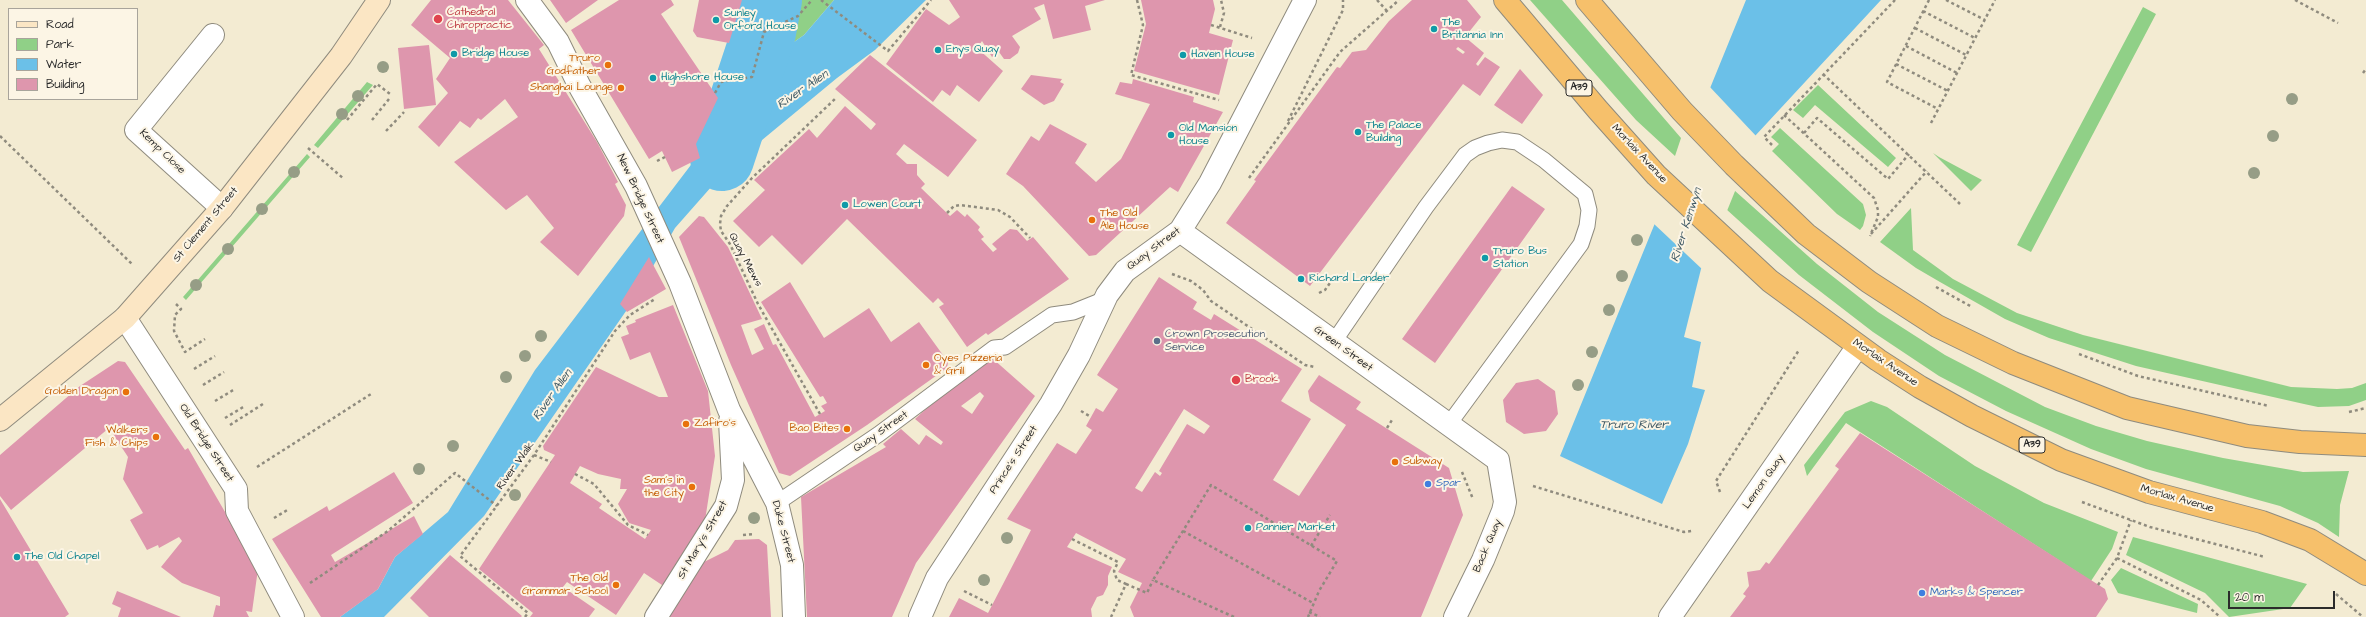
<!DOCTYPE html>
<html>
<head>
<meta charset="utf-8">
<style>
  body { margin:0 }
  #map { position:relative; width:2366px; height:617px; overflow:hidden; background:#f3ebd2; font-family:"Architects Daughter",sans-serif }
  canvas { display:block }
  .legend { position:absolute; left:8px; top:8px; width:130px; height:92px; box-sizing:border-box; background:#fcf5e5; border:1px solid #a8a49b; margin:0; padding:5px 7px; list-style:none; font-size:12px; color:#2b2b2b }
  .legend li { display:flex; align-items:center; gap:8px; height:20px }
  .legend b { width:20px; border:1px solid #a8a49b }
  .scale { position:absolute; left:2228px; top:591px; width:107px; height:18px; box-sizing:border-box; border:2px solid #2b2b2b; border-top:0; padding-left:5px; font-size:12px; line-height:14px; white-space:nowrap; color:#2b2b2b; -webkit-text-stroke:3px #fcf5e5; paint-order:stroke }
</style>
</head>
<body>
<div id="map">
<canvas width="2366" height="617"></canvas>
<ul class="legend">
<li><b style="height:5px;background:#fbe6c4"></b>Road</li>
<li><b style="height:11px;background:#90d087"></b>Park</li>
<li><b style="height:11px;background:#6bc0e8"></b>Water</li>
<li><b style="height:11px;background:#de96ad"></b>Building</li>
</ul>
<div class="scale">20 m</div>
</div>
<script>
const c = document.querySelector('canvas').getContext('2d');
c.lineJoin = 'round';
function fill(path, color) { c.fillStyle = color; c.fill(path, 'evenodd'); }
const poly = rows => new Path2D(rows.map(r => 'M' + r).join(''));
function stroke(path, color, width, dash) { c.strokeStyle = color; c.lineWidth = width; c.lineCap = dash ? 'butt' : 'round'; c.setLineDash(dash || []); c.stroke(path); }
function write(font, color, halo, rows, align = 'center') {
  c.font = font + ' "Architects Daughter",sans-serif'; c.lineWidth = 4; c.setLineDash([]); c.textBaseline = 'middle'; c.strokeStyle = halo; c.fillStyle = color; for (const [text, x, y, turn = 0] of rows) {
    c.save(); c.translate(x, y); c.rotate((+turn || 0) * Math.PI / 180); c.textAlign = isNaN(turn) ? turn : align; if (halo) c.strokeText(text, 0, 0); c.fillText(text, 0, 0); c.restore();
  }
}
const green = poly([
  [793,0,834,0,804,35,773,57],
  [1530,0,1562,0,1681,138,1675,156,1636,120],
  [2143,7,2156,14,2031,252,2017,245],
  [367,82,373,85,318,148,314,145],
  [1818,85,1896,158,1888,167,1815,105,1803,118,1793,110],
  [1780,128,1863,204,1866,215,1863,226,1860,230,1837,214,1772,151,1779,144,1771,137],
  [1933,153,1939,157,1982,180,1971,191],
  [307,154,310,157,186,300,183,297],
  [1734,190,1817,264,1878,312,1945,355,2045,407,2096,426,2147,441,2223,458,2303,472,2349,471,2340,505,2339,537,2318,523,2280,506,2146,469,2091,449,2006,411,1939,376,1873,332,1799,275,1726,209],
  [1911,208,1913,250,1953,279,2017,313,2083,335,2291,387,2337,389,2352,388,2366,383,2366,400,2349,406,2318,407,2304,404,2136,366,2049,338,2005,319,1940,282,1916,268,1880,242],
  [1871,401,1887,407,1975,466,2044,503,2118,532,2112,549,2091,581,1846,423,1807,476,1804,465,1845,412],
  [2133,537,2307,584,2290,608,2229,617,2205,593,2126,555],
  [2121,568,2198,604,2197,613,2118,593,2111,580]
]);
const water = poly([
  [766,0,793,0,774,56,804,35,834,0,926,0,875,50,837,78,727,169,675,228,633,301,484,516,384,617,340,617,378,589,395,557,448,512,535,370,773,57,745,59],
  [1746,0,1881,0,1755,136,1701,269,1684,337,1701,342,1692,387,1705,390,1688,444,1662,504,1560,456]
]);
const pier = poly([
  [1709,86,1757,137,1703,270,1653,223]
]);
const river = poly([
  [722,159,764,32,770,0]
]);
const building = poly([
  [431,0,508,0,544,45,539,49,597,142,618,182,615,184,626,205,624,216,578,276,540,242,554,228,527,195,506,210,454,162,518,117,505,99,481,120,478,118,470,128,460,121,439,147,418,127,448,93,436,79,450,58,411,25],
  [550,0,598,0,566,23],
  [619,0,671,0,674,5,661,14,718,98,696,144,700,158,672,172,662,151,649,159,571,30],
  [699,0,742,0,729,43,697,37,693,31],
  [949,0,1105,0,1085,6,1091,30,1053,39,1044,4,1034,8,1041,19,1012,36,1020,47,1018,53,1010,59,1004,59,999,52,992,57,982,41,977,48,1003,71,979,102,957,85,950,96,942,90,933,102,886,64,926,9,949,25,960,17],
  [1141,0,1213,0,1215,9,1209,33,1233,40,1219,95,1134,71,1146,24],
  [1412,0,1467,0,1481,17,1465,37,1484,53,1476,64,1478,66,1485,57,1500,67,1480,96,1463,84,1310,286,1226,223,1256,181,1254,180,1337,67,1340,68,1352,52,1366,50,1389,21],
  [1458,47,1465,52,1463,54,1456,49],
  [429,45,436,105,404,109,398,48],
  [870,55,977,140,948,177,904,144,896,154,907,164,917,164,917,175,925,184,921,188,950,216,957,210,965,217,967,214,980,227,978,230,984,237,981,239,993,252,997,249,992,244,1010,229,1017,230,1027,241,1033,237,1069,279,988,335,986,333,967,347,939,307,944,304,938,298,933,303,847,219,802,265,772,235,759,247,733,221,765,190,754,180,809,129,817,138,845,106,871,130,876,124,835,89],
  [1520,69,1543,95,1522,124,1494,105],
  [1031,75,1062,79,1060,82,1064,84,1054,101,1044,105,1021,89],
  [1133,79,1194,97,1193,102,1223,112,1178,192,1170,187,1096,255,1089,256,1023,186,1006,174,1031,136,1039,141,1050,124,1087,144,1075,163,1096,182,1121,159,1150,104,1115,94,1120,82,1132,84],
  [1512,186,1545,209,1435,363,1402,339],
  [699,216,704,217,728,247,762,319,741,325,752,355,764,349,754,329,764,324,773,345,776,344,815,417,825,411,821,406,827,403,823,396,820,397,761,302,790,282,824,338,869,308,891,342,919,322,948,362,947,368,867,425,790,476,779,473,731,365,679,237],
  [649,257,666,289,627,312,620,304],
  [1159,277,1197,302,1193,309,1211,320,1214,314,1302,369,1281,401,1311,419,1273,480,1299,496,1346,425,1310,401,1308,391,1319,375,1361,402,1356,409,1449,468,1463,515,1421,617,1134,617,1130,607,1142,583,1118,572,1126,559,1076,533,1067,547,1112,567,1108,576,1108,585,1103,595,1097,597,1091,609,1092,617,949,617,959,598,988,613,1031,530,1007,519,1057,443,1076,454,1092,430,1086,426,1096,408,1103,412,1118,389,1097,375],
  [1184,409,1210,426,1204,434,1187,424,1159,471,1162,473,1160,476,1155,472,1142,492,1135,488],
  [673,305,708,391,715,456,704,527,665,587,644,573,616,615,567,582,563,587,595,609,589,617,530,617,533,613,479,569,555,455,544,450,543,446,596,367,659,397,668,397,650,352,630,360,621,337,629,334,626,326,636,322,635,320],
  [580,466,598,474,621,479,620,489,627,489,618,504,629,523,651,530,645,539,599,508,602,504,570,483],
  [992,358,1035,396,916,563,892,617,807,617,801,497,886,447,883,444,901,429,919,445,926,435,941,445,943,442,915,419,940,396],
  [980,392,984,396,972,414,961,406],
  [118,361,125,362,185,450,188,448,258,569,252,612,246,611,249,617,213,617,216,605,220,606,220,597,182,583,161,567,182,541,179,537,159,548,158,545,147,550,130,520,143,513,123,479,128,457,109,428,11,510,0,496,0,455,80,386],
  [1538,379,1555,391,1558,414,1546,431,1524,434,1506,422,1503,400,1516,383],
  [1860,433,2105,589,2108,599,2096,617,1730,617,1746,596,1743,594,1749,586,1747,572,1760,570,1766,562,1769,564,1839,469,1835,466],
  [394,472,413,503,331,555,335,562,414,516,423,534,395,557,378,589,369,596,340,617,321,617,272,539,327,506,329,511],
  [0,499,69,614,65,617,0,617],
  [759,539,767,545,771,617,668,617,702,563,728,550,735,540],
  [450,555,522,616,521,617,429,617,410,598],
  [117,591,181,617,118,617,121,608,112,604]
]);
const path = poly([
  [821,0,888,51,931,0],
  [1137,0,1143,25,1131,75,1219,100],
  [1377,0,1387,11],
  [1929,0,1887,82,1938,109],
  [1946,0,1985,20],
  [2295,0,2338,23],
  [1923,11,1975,38],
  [1211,25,1252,38],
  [1220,27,1224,13,1221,0],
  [1915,28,1966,55],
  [1906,46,1957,73],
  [1896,64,1948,91],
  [2363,73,2366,69],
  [1823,74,1960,204],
  [715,93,721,82,752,77,764,32,798,16,812,0],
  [1784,115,1874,198,1878,210,1878,217,1870,236],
  [347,120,377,84,390,94],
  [372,120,389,99],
  [1288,121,1343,10,1343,0],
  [1931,123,1995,0],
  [386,131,404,112],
  [1804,133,1817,118,1888,179,1909,154],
  [0,136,133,265],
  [1772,145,1764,137,1895,0],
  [308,148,344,179],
  [657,161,665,157],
  [1249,178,1340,52,1399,0],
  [947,213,954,206,960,205,998,210,1010,217,1030,238],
  [1871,234,1927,171],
  [1172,274,1191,281,1203,290,1211,301,1305,365,1315,367],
  [1936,287,1972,307],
  [1319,293,1325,290,1332,280],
  [176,304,181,309,175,315,174,331,185,352,205,339],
  [2079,354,2138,376,2269,406],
  [194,369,215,356],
  [203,385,224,372],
  [215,401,235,389],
  [1081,411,1091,417],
  [2349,412,2366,408],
  [820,414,758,304,730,244,721,231,720,224,721,216,727,206,752,178,837,97],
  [225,418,245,406],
  [230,425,263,404],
  [1387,428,1392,420],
  [534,455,551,462],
  [257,467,371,394],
  [1462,472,1473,499],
  [575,474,594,484,628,525,648,535],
  [1533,486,1684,532,1692,531],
  [1720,492,1716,481,1799,350],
  [2082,502,2150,527,2265,557],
  [274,518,289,509],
  [1183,531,1313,603],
  [743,535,754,534],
  [1072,539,1118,562,1114,571,1117,580,1126,584,1111,617],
  [1311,546,1330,515],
  [2117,558,2201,600,2220,617],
  [310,583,388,531,455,473,497,506],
  [1126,584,1147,593,1153,580],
  [2098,585,2117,558,2131,520],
  [964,591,992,605],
  [2336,594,2363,617],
  [1309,612,1320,617],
  [525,617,528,613,460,556,534,455,615,331,630,315,655,299],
  [1234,617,1153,580,1211,485,1337,561,1319,591,1308,617]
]);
const lane = poly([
  [1333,343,1426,207,1465,155,1475,148,1488,143,1502,140,1517,142,1544,160,1585,194,1589,210,1587,226,1581,244,1449,424],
  [777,503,879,434,994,348,1005,347,1052,315,1073,312,1103,300]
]);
const street = poly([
  [527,0,558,42,580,87,636,186,680,283,729,410,777,503,792,565,794,617],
  [213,35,136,130,222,208],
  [1180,231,1498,460,1505,502,1503,511,1483,560,1455,617],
  [125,318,236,489,237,511,293,617],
  [656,617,726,506,733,480,730,421],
  [920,617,937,578,1051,404,1079,355,1107,295,1125,271,1180,231,1210,183,1305,0],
  [1670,617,1858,346]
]);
const secondary = poly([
  [0,420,125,318,222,208,341,56,379,0]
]);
const highway = poly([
  [1505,0,1598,110,1656,175,1770,281,1878,360,1920,387,1972,416,2061,460,2149,492,2262,522,2310,540,2366,574],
  [1587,0,1682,111,1734,165,1806,234,1869,282,1937,326,2013,363,2127,408,2247,436,2300,442,2366,445]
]);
const trees = [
  [383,67],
  [358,96],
  [2292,99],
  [342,114],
  [2273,136],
  [294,172],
  [2254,173],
  [262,209],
  [1637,240],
  [228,249],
  [1622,276],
  [196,285],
  [1609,310],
  [541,336],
  [1592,352],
  [525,356],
  [506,377],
  [1578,385],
  [453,446],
  [419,469],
  [515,495],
  [754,518],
  [1007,538],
  [984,580]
];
const markers = [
  [438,19,5,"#e0444e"],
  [716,20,4,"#0f9aa8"],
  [1434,29,4,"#0f9aa8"],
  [938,50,4,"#0f9aa8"],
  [454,54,4,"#0f9aa8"],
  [1183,55,4,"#0f9aa8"],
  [608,65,4,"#e8710a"],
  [653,78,4,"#0f9aa8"],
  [621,88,4,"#e8710a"],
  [1358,132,4,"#0f9aa8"],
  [1171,135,4,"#0f9aa8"],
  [845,205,4,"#0f9aa8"],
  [1092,220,4,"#e8710a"],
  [1485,258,4,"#0f9aa8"],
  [1301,279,4,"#0f9aa8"],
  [1157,341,4,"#5c6f8a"],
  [926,365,4,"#e8710a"],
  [1236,380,5,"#e0444e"],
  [126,392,4,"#e8710a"],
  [686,424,4,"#e8710a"],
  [847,429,4,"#e8710a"],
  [156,437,4,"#e8710a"],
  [1395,462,4,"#e8710a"],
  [1428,484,4,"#3f7fe0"],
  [692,487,4,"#e8710a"],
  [1248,528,4,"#0f9aa8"],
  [17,557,4,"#0f9aa8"],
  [616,585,4,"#e8710a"],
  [1922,593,4,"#3f7fe0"]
];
const shields = [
  [1579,88,26],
  [2032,445,26]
];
const shieldNames = [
  ["A39",1579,88],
  ["A39",2032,445]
];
const healthNames = [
  ["Cathedral",447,13],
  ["Chiropractic",447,26],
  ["Brook",1245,380]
];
const cultureNames = [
  ["Sunley",724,14],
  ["Orford House",724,27],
  ["The",1442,23],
  ["Britannia Inn",1442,36],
  ["Enys Quay",946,50],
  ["Bridge House",462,54],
  ["Haven House",1191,55],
  ["Highshore House",661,78],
  ["The Palace",1366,126],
  ["Building",1366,139],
  ["Old Mansion",1179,129],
  ["House",1179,142],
  ["Lowen Court",853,205],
  ["Truro Bus",1493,252],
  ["Station",1493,265],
  ["Richard Lander",1309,279],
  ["Pannier Market",1256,528],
  ["The Old Chapel",25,557]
];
const foodNames = [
  ["Truro",600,59],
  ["Godfather",600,72],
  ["Shanghai Lounge",613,88],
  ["The Old",1100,214,"left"],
  ["Ale House",1100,227,"left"],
  ["Oyes Pizzeria",934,359,"left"],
  ["& Grill",934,372,"left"],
  ["Golden Dragon",118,392],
  ["Zafiro's",694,424,"left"],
  ["Bao Bites",839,429],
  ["Walkers",148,431],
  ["Fish & Chips",148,444],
  ["Subway",1403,462,"left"],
  ["Sam's in",684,481],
  ["the City",684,494],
  ["The Old",608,579],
  ["Grammar School",608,592]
];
const streetNames = [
  ["Kemp Close",162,152,44],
  ["Morlaix Avenue",1639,154,47],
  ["New Bridge Street",640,199,65],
  ["St Clement Street",206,225,-50],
  ["Quay Street",1154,249,-37],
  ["Quay Mews",745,260,62],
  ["Green Street",1343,349,36],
  ["Morlaix Avenue",1885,363,34],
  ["Quay Street",881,432,-35],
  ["Old Bridge Street",206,443,57],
  ["Prince's Street",1014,460,-57],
  ["River Walk",516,466,-54],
  ["Lemon Quay",1764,482,-55],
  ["Morlaix Avenue",2177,499,16],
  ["Duke Street",783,532,75],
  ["St Mary's Street",703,540,-60],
  ["Back Quay",1488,546,-67]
];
const serviceNames = [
  ["Crown Prosecution",1165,335],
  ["Service",1165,348]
];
const shopNames = [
  ["Spar",1436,484],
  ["Marks & Spencer",1930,593]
];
const waterNames = [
  ["River Allen",803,90,-34],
  ["River Kenwyn",1687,225,-72],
  ["River Allen",553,395,-55],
  ["Truro River",1634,425]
];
fill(green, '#90d087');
fill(water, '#6bc0e8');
fill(pier, '#f3ebd2');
stroke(river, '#6bc0e8', 64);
fill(building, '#de96ad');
stroke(lane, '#8f8b7e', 17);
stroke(street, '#8f8b7e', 24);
stroke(secondary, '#8f8b7e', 24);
stroke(highway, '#8f8b7e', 24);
stroke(path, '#8f8b7e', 2.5, [3, 3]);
stroke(lane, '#fff', 15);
stroke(street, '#fff', 22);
stroke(secondary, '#fbe6c4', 22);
stroke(highway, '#f6c06b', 22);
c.fillStyle = '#969d86';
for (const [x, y] of trees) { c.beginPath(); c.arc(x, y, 6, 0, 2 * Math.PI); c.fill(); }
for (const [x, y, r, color] of markers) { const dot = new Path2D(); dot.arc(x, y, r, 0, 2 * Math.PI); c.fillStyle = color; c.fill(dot); stroke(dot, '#fcf5e5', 1.5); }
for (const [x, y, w] of shields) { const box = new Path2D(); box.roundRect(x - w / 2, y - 8, w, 16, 3); c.fillStyle = '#fcf5e5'; c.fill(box); stroke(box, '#2b2b2b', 1); }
write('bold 10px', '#2b2b2b', null, shieldNames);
write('11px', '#be3a42', '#fcf5e5', healthNames, 'left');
write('11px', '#0d838f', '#fcf5e5', cultureNames, 'left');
write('11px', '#c56008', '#fcf5e5', foodNames, 'right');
write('11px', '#2b2b2b', '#fcf5e5', streetNames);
write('11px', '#4e5e75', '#fcf5e5', serviceNames, 'left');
write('11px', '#366cbe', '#fcf5e5', shopNames, 'left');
write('italic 12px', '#3e5864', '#fcf5e5', waterNames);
</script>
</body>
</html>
